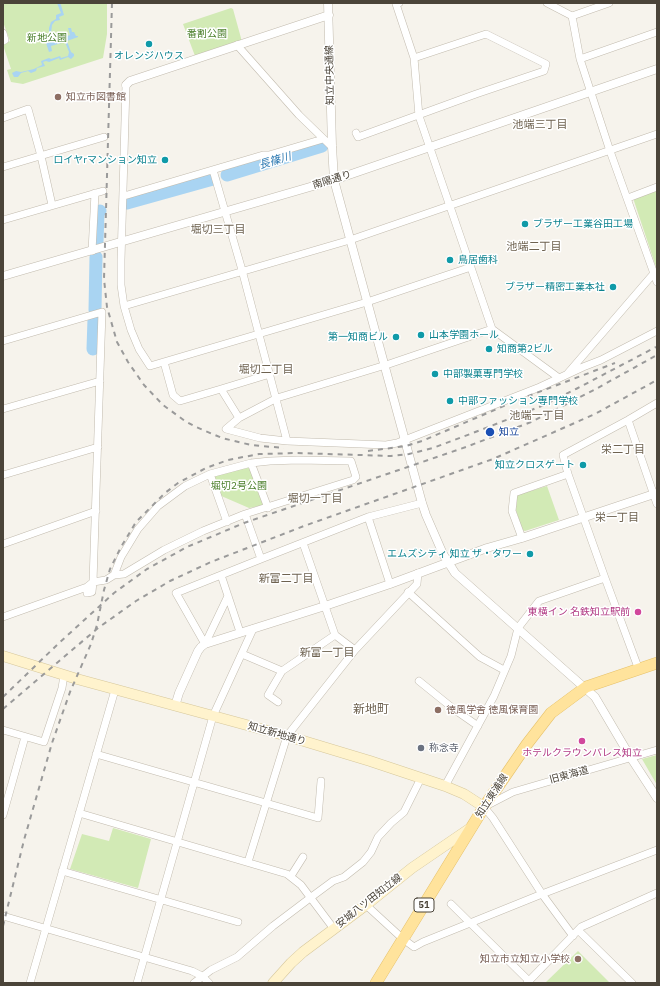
<!DOCTYPE html>
<html>
<head>
<meta charset="utf-8">
<style>
  body { margin:0 }
  #map { position:relative; width:660px; height:986px; overflow:hidden; background:#f6f3ec; font-family:"IBM Plex Sans",sans-serif }
  canvas { display:block }
  .frame { position:absolute; inset:0; border:4px solid #4b4439; pointer-events:none }
</style>
</head>
<body>
<div id="map">
<canvas width="660" height="986"></canvas>
<div class="frame"></div>
</div>
<script>
const c = document.querySelector('canvas').getContext('2d');
c.lineJoin = 'round';
function fill(path, color) { c.fillStyle = color; c.fill(path, 'evenodd'); }
const poly = rows => new Path2D(rows.map(r => 'M' + r).join(''));
function stroke(path, color, width, dash) { c.strokeStyle = color; c.lineWidth = width; c.lineCap = dash ? 'butt' : 'round'; c.setLineDash(dash || []); c.stroke(path); }
function write(font, color, halo, rows, align = 'center') {
  c.font = font + ' "IBM Plex Sans","Noto Sans JP",sans-serif'; c.lineWidth = 3; c.setLineDash([]); c.textBaseline = 'middle'; c.strokeStyle = halo; c.fillStyle = color; for (const [text, x, y, turn = 0] of rows) {
    c.save(); c.translate(x, y); c.rotate((+turn || 0) * Math.PI / 180); c.textAlign = isNaN(turn) ? turn : align; if (halo) c.strokeText(text, 0, 0); c.fillText(text, 0, 0); c.restore();
  }
}
const green = poly([
  [3,3,107,3,107,34,103,58,23,84,11,82,7,70,11,69,3,45,10,41,3,22],
  [231,8,233,9,241,38,241,40,195,56,183,24],
  [657,190,657,266,656,267,634,201,634,198],
  [248,468,251,469,264,505,249,508,219,495,213,479,215,475,238,469],
  [547,486,559,520,525,531,522,530,516,510,517,495],
  [657,755,657,785,642,759],
  [113,828,151,839,138,888,70,869,82,834,109,841],
  [578,951,610,983,545,983]
]);
const water = poly([
  [57,3,60,3,61,5,64,15,59,17,60,20,55,21,52,25,51,33,54,37,61,38,70,35,68,28,71,28,72,32,74,32,76,36,78,36,78,37,67,41,71,52,74,54,74,56,71,59,68,57,60,60,59,58,49,62,46,61,43,62,45,66,37,68,36,71,31,73,28,71,21,73,18,77,14,77,12,73,16,71,21,72,34,69,42,65,41,61,49,58,51,59,60,56,61,58,68,56,69,52,65,42,51,46,52,51,49,52,45,40,49,39,49,28,51,22,56,19,56,15,61,13]
]);
const river = poly([
  [227,175,322,146],
  [127,203,213,179],
  [97,242,98,213,100,211],
  [95,310,96,257],
  [93,349,94,319]
]);
const minor = poly([
  [399,3,396,4,414,58,419,116,492,329,559,378],
  [547,3,572,16,609,3],
  [572,16,580,59,610,151,657,282],
  [3,33,5,40,3,41],
  [237,45,299,115,332,147],
  [580,59,657,32],
  [126,85,121,260,121,285,124,306,350,240,657,134],
  [3,118,28,109,41,156,52,205],
  [356,133,358,137,476,94,544,71,546,64,486,34,414,58],
  [3,167,104,137],
  [213,170,242,270,287,441],
  [124,196,263,155,269,155,323,139],
  [628,198,657,187],
  [3,220,103,191],
  [92,251,95,193],
  [124,306,131,330,139,349,150,366,367,302,471,267],
  [3,341,102,312,93,582,92,592,87,593],
  [164,362,173,395,180,401,221,389,239,418,226,429,260,438,287,441,386,445,397,443,540,387,583,367,601,360,657,331],
  [568,373,655,272],
  [221,389,270,374],
  [3,409,100,381],
  [239,418,277,398,389,364,492,329],
  [628,420,657,504],
  [251,463,268,508],
  [210,474,227,522],
  [568,474,605,578,639,670],
  [3,475,98,447],
  [245,514,261,559,368,517,390,584],
  [368,517,422,503],
  [522,538,512,511,514,493,568,474,563,455,628,420,657,403],
  [303,543,335,635,355,650],
  [3,544,96,511],
  [221,575,240,632],
  [408,592,480,657,504,670],
  [3,617,87,587,93,582,106,580,114,575,124,574,164,550,203,531,245,514,353,480,356,477,351,461,298,460,270,461,251,463,210,474,185,486,158,506,138,529,121,557,114,575],
  [205,644,176,593,261,559],
  [205,644,228,596],
  [242,654,282,671,335,635],
  [419,681,455,710,478,726],
  [278,702,268,695,282,671],
  [3,730,44,742,62,688,64,675],
  [96,754,318,818,321,781],
  [445,786,494,696,511,656,518,628,539,601,605,578],
  [79,813,287,874,301,885,334,929],
  [3,815,25,737],
  [248,862,287,736,355,650,417,584,418,573],
  [62,871,238,922],
  [291,876,303,857],
  [451,904,529,981],
  [366,905,403,939,414,947,423,942,542,894,657,850],
  [3,916,192,971,202,976,209,983],
  [578,930,632,983],
  [573,936,542,894,493,818,484,807,513,792,657,750],
  [30,983,115,690],
  [137,983,213,716,253,629],
  [194,983,211,970,237,957,273,926,310,898,333,881,344,877,363,862,371,852,378,837,391,823,404,812,421,778],
  [527,983,581,927,657,893]
]);
const tertiary = poly([
  [328,3,332,146,334,180,422,503,426,515,443,554,455,573,595,697,631,758,657,798],
  [126,85,130,81,329,15],
  [3,276,334,180,657,69],
  [175,706,179,693,198,651,201,647,205,644,325,606,390,584,487,548,522,538,657,493]
]);
const secondary = poly([
  [3,656,77,679,287,736,370,761,445,786,464,794,484,807],
  [273,983,291,963,303,952,366,905,412,868,472,827]
]);
const primary = poly([
  [376,983,484,807,527,744,551,713,586,687,657,663]
]);
const rail = poly([
  [112,3,104,279,107,307,117,342,128,362,144,385,163,405,185,421,196,427,222,438,251,445,284,448],
  [368,451,406,446,422,441,518,400,615,363],
  [3,697,59,643,114,593,147,569,187,547,244,523,466,447,531,422,594,390,657,355],
  [3,709,98,628,136,601,170,581,211,562,304,526,493,459,595,414,657,380],
  [3,926,24,840,52,743,70,692,91,644,97,625,104,590,110,569,121,547,136,522,165,493,178,483,206,468,228,460,259,454,297,453,391,456,409,454,433,448,486,428,544,405,576,389,656,347]
]);
const markers = [
  [149,44,4,"#0f9aa8"],
  [58,97,4,"#8d6e63"],
  [165,160,4,"#0f9aa8"],
  [525,224,4,"#0f9aa8"],
  [450,260,4,"#0f9aa8"],
  [613,287,4,"#0f9aa8"],
  [421,335,4,"#0f9aa8"],
  [396,337,4,"#0f9aa8"],
  [489,349,4,"#0f9aa8"],
  [435,374,4,"#0f9aa8"],
  [450,401,4,"#0f9aa8"],
  [490,432,5,"#1a4fb4"],
  [583,465,4,"#0f9aa8"],
  [530,554,4,"#0f9aa8"],
  [638,612,4,"#d1479c"],
  [438,710,4,"#8d6e63"],
  [582,741,4,"#d1479c"],
  [421,748,4,"#6b7280"],
  [578,959,4,"#8d6e63"]
];
const shields = [
  [424,905,20]
];
const shieldNames = [
  ["51",424,905]
];
const parkNames = [
  ["番割公園",207,34],
  ["新地公園",47,38],
  ["堀切2号公園",239,486]
];
const cultureNames = [
  ["オレンジハウス",149,56,"center"],
  ["ロイヤrマンション知立",157,160,"right"],
  ["ブラザー工業谷田工場",533,224],
  ["鳥居歯科",458,260],
  ["ブラザー精密工業本社",605,287,"right"],
  ["山本学園ホール",429,335],
  ["第一知商ビル",388,337,"right"],
  ["知商第2ビル",497,349],
  ["中部製菓専門学校",443,374],
  ["中部ファッション専門学校",458,401],
  ["知立クロスゲート",575,465,"right"],
  ["エムズシティ 知立 ザ・タワー",522,554,"right"]
];
const streetNames = [
  ["知立中央通線",330,75,-91],
  ["南陽通り",332,180,-17],
  ["知立新地通り",277,734,16],
  ["旧東海道",569,775,-15],
  ["知立東浦線",492,796,-57],
  ["安城八ツ田知立線",369,901,-38]
];
const educationNames = [
  ["知立市図書館",66,97],
  ["徳風学舎 徳風保育園",446,710],
  ["知立市立知立小学校",570,959,"right"]
];
const transitNames = [
  ["知立",499,432]
];
const hotelNames = [
  ["東横イン 名鉄知立駅前",630,612],
  ["ホテルクラウンパレス知立",582,753,"center"]
];
const worshipNames = [
  ["称念寺",429,748]
];
const neighbourhoodNames = [
  ["池端三丁目",540,125],
  ["堀切三丁目",218,230],
  ["池端二丁目",534,247],
  ["堀切二丁目",266,370],
  ["池端一丁目",537,416],
  ["栄二丁目",623,450],
  ["堀切一丁目",315,499],
  ["栄一丁目",617,518],
  ["新富二丁目",286,579],
  ["新富一丁目",327,653]
];
const waterNames = [
  ["長篠川",275,161,-17]
];
const quarterNames = [
  ["新地町",371,710]
];
fill(green, '#d2eab5');
fill(water, '#a9d4f2');
stroke(river, '#a9d4f2', 13);
stroke(minor, '#c2bbae', 8);
stroke(tertiary, '#c2bbae', 9);
stroke(secondary, '#d6c79b', 11);
stroke(primary, '#e6c16a', 12);
stroke(minor, '#fff', 7);
stroke(tertiary, '#fff', 8);
stroke(secondary, '#fff3cd', 10);
stroke(primary, '#ffe39c', 11);
stroke(rail, '#9a9a9a', 2, [5, 5]);
for (const [x, y, r, color] of markers) { const dot = new Path2D(); dot.arc(x, y, r, 0, 2 * Math.PI); c.fillStyle = color; c.fill(dot); stroke(dot, '#fff', 1.5); }
for (const [x, y, w] of shields) { const box = new Path2D(); box.roundRect(x - w / 2, y - 7, w, 14, 3); c.fillStyle = '#fff'; c.fill(box); stroke(box, '#4b4439', 1); }
write('bold 9px', '#4b4439', null, shieldNames);
write('10px', '#4a7f2a', '#fff', parkNames);
write('10px', '#0d838f', '#fff', cultureNames, 'left');
write('10px', '#4b4439', '#fff', streetNames);
write('10px', '#785e54', '#fff', educationNames, 'left');
write('10px', '#164399', '#fff', transitNames, 'left');
write('10px', '#b23c85', '#fff', hotelNames, 'right');
write('10px', '#5b616d', '#fff', worshipNames, 'left');
write('11px', '#6e6250', '#fff', neighbourhoodNames);
write('italic 11px', '#2e7ab2', '#fff', waterNames);
write('12px', '#6e6250', '#fff', quarterNames);
</script>
</body>
</html>
